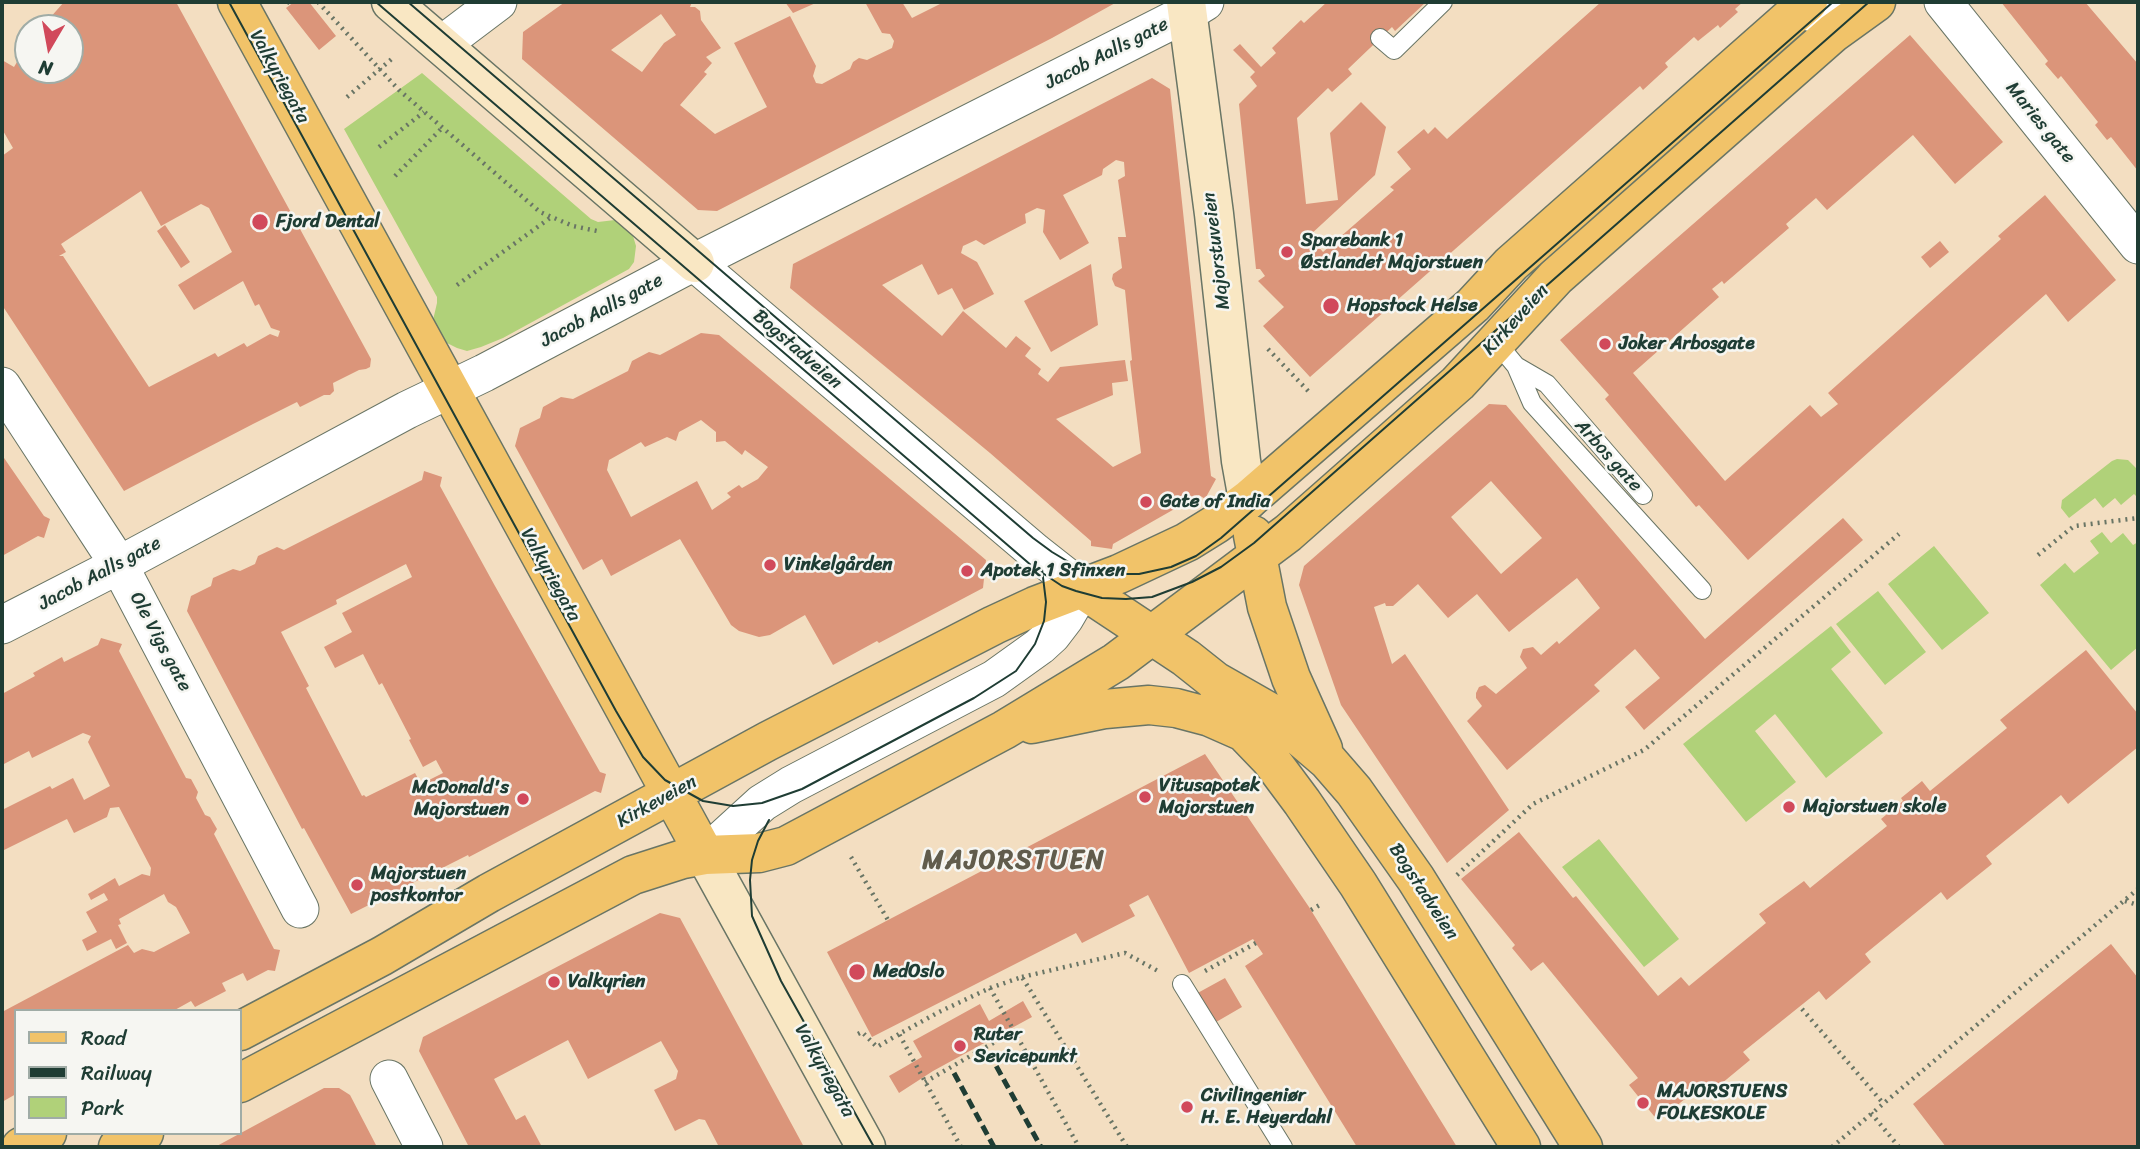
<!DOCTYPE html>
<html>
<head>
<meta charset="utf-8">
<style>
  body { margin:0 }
  #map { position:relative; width:2140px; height:1149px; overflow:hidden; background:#f3dec1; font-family:Sriracha,sans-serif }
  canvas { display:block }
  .frame { position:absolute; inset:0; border:4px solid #1f3d34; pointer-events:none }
  .legend { position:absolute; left:14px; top:1009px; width:228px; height:126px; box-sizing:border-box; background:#f6f6f2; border:2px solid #a0aca6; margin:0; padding:9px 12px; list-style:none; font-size:21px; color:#1f3d34 }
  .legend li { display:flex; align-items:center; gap:14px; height:35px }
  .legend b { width:35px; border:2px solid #a0aca6 }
  .north { position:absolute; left:14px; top:14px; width:70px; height:70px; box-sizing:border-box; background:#f6f6f2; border:2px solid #a0aca6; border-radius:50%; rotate:190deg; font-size:19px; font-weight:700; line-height:28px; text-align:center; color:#1f3d34 }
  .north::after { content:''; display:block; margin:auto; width:24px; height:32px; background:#d1495b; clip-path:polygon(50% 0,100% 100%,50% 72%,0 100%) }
</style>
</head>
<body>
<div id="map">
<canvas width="2140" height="1149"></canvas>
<div class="frame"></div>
<ul class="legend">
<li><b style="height:9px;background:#f1c369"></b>Road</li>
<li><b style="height:9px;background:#1f3d34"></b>Railway</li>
<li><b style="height:19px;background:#b0d179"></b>Park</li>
</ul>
<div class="north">N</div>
</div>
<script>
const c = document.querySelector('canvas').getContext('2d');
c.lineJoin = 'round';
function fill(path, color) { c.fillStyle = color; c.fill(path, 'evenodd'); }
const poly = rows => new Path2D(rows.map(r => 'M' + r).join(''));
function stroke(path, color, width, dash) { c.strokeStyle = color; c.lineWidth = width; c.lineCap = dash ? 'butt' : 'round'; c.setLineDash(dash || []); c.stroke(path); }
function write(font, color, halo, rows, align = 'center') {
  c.font = font + ' Sriracha,sans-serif'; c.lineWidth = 5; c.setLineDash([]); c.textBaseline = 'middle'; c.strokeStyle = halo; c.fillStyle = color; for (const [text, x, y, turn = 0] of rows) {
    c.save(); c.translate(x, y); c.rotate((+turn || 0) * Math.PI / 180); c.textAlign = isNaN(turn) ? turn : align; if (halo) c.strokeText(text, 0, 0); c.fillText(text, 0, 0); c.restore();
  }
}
const green = poly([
  [422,73,591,219,598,222,615,220,625,228,633,236,636,246,634,262,629,269,503,338,481,347,467,351,457,348,447,343,433,320,437,303,437,297,344,129],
  [2117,459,2128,460,2138,470,2138,498,2134,494,2121,505,2115,498,2103,508,2095,498,2069,518,2061,508,2062,500,2112,461],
  [2102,532,2111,543,2123,533,2133,545,2138,542,2138,647,2111,670,2040,585,2065,563,2074,573,2099,553,2090,541],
  [1934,546,1989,613,1942,650,1888,584],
  [1878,591,1926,652,1885,685,1836,624],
  [1831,626,1851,652,1831,669,1883,733,1826,778,1775,714,1755,731,1796,782,1746,822,1683,744],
  [1599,839,1679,939,1644,967,1562,867]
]);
const building = poly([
  [64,2,176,2,371,359,370,367,366,369,359,370,333,383,334,391,330,395,324,395,300,407,297,402,253,424,124,491,2,305,2,156,13,148,2,129,2,60,14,67,28,44,28,70,70,70,70,28,41,28],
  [141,191,161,226,201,204,209,208,232,252,178,285,194,310,243,281,255,306,259,304,271,328,280,331,278,337,270,334,247,347,244,343,218,357,215,353,149,387,63,256,59,256,66,252,61,244],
  [294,2,309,2,336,36,319,50,286,8],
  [565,2,692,2,690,7,695,7,700,11,701,20,721,48,706,57,712,63,704,72,707,74,680,105,715,134,767,107,734,43,790,16,816,66,813,76,816,83,822,84,850,69,853,62,859,58,867,60,892,48,894,41,890,34,882,33,865,2,902,2,912,18,944,2,1117,2,1052,38,717,211,698,210,522,59,523,32],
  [661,14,676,35,664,43,642,72,611,50],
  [785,2,818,2,793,13],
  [1327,2,1426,2,1395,31,1392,27,1348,69,1352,74,1332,92,1328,88,1297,118,1306,204,1338,200,1330,133,1361,102,1386,127,1375,175,1309,236,1323,252,1394,190,1390,187,1411,169,1397,152,1424,129,1428,134,1435,127,1447,139,1601,2,1743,2,1735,9,1738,12,1720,28,1718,25,1698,41,1694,37,1665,63,1668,67,1643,90,1640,86,1310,377,1263,326,1284,307,1258,281,1265,276,1260,269,1256,269,1239,104,1257,86,1250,77,1255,72,1233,50,1240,44,1261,67,1276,53,1272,48,1301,20,1304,23],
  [2001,2,2085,2,2138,64,2138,171,2111,137,2107,140,2095,125,2098,122,2061,76,2058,79,2045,64,2048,61],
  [1910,35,2003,142,1955,184,1913,135,1827,210,1816,198,1786,224,1789,228,1724,284,1722,281,1712,289,1719,297,1633,373,1725,481,1810,405,1821,417,1838,404,1828,393,2001,239,1998,236,2045,195,2116,280,2068,322,2046,294,1748,560,1699,505,1696,507,1605,399,1609,395,1560,340],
  [1152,78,1170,89,1211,476,1216,479,1205,499,1199,495,1113,544,1112,549,1091,546,1091,541,990,453,790,288,793,264],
  [1116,160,1124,162,1125,176,1118,180,1126,237,1118,237,1122,268,1113,274,1112,279,1115,286,1125,290,1132,360,1130,361,1141,453,1113,467,1056,419,1113,395,1112,383,1128,381,1125,360,1060,367,1048,382,1038,374,1041,369,1025,356,1031,348,1016,336,1006,348,963,311,942,336,882,285,922,264,938,295,952,288,964,310,994,294,977,262,961,253,963,246,976,240,984,245,1026,223,1025,214,1037,208,1045,210,1043,232,1060,260,1089,243,1063,195,1102,175,1103,169],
  [165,225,190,262,181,268,157,231],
  [1940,241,1949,252,1930,268,1921,257],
  [1091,264,1098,325,1051,352,1024,301],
  [701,333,719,335,986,560,983,588,879,643,877,641,833,665,805,615,770,635,759,637,739,631,731,625,680,539,611,576,602,559,583,570,515,446,520,428,540,418,543,407,561,397,573,399,628,371,632,361,649,352,660,355],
  [701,420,716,432,716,442,725,441,742,455,745,450,768,467,758,479,742,488,739,485,727,493,731,497,712,510,697,481,631,517,607,470,609,460,641,442,645,447,667,437,676,441,679,432],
  [1489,404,1506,405,1705,639,1843,518,1863,540,1644,730,1625,707,1660,678,1635,649,1594,685,1600,691,1507,770,1467,721,1482,706,1476,698,1476,693,1479,687,1485,685,1496,694,1527,668,1520,657,1523,649,1533,647,1541,655,1557,641,1559,644,1600,608,1577,578,1509,632,1477,594,1448,618,1418,584,1393,606,1386,606,1385,603,1374,607,1392,664,1405,654,1509,810,1447,863,1341,705,1299,585,1304,566],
  [1491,481,1542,538,1501,574,1451,517],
  [2,455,44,516,50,519,44,538,38,536,2,556],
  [424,471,442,477,440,486,495,586,600,772,606,774,601,793,595,791,469,857,468,855,351,914,304,828,302,829,187,611,191,596,211,586,213,578,233,569,240,571,255,564,258,556,277,547,284,550,422,480],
  [406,564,412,577,342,613,352,632,324,647,335,668,363,654,379,685,382,683,411,739,409,740,423,767,436,760,443,773,421,784,415,773,366,797,364,795,362,796,306,688,309,686,281,632,337,604,336,600],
  [101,638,122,644,119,651,186,778,191,779,198,792,196,798,205,815,210,817,217,829,214,834,274,949,280,950,275,971,268,970,247,981,243,973,222,983,226,991,195,1007,191,1001,173,1011,16,1011,16,1094,2,1102,2,1012,128,945,134,953,142,949,154,952,190,933,176,907,168,902,164,894,119,919,121,924,118,925,127,943,116,949,111,939,87,951,82,940,97,932,86,912,108,900,104,893,91,900,88,894,115,878,119,886,142,874,150,876,151,868,119,807,110,808,107,817,74,833,67,819,2,851,2,810,50,786,52,789,73,778,84,800,110,786,88,742,91,736,83,733,32,758,29,751,2,765,2,694,35,676,33,673,62,657,64,662,98,645],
  [2086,650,2138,714,2138,747,2068,804,2061,795,1986,856,1992,864,1947,900,1941,892,1865,954,1871,962,1826,1000,1819,991,1743,1052,1750,1060,1704,1098,1697,1089,1658,1121,1629,1085,1638,1078,1543,962,1531,971,1512,948,1515,945,1461,879,1519,832,1573,898,1576,896,1658,996,1681,977,1689,986,1766,923,1759,914,1804,881,1810,888,1887,826,1881,819,1903,801,1901,798,1922,781,1930,791,2007,728,2000,720],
  [1205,754,1309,907,1457,1147,1357,1147,1245,966,1263,954,1253,939,1189,973,1148,895,1129,905,1135,916,1082,943,1076,933,872,1037,827,952],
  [660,913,680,918,804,1147,719,1147,705,1120,699,1119,675,1131,654,1090,676,1079,678,1071,661,1041,588,1079,568,1040,494,1079,516,1120,525,1115,542,1147,469,1147,419,1051,423,1037],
  [2111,944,2138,978,2136,982,2138,985,2138,1147,1946,1147,1913,1104],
  [1225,978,1242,1007,1211,1025,1194,995],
  [1023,1001,1032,1017,933,1071,899,1093,889,1076,922,1057,913,1041,980,1004,989,1021],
  [324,1088,339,1088,350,1095,377,1147,215,1147]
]);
const path = poly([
  [288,2,291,4],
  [318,2,399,90,540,212,573,226,597,231],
  [347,97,394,57],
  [379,147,424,112],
  [395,176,442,128],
  [457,285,550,218],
  [1268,349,1311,394],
  [2038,555,2074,526,2138,518],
  [851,857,888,920],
  [1457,875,1533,804,1644,750,1899,534],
  [2125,901,2138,905],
  [1311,910,1323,903],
  [1205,971,1256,943],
  [1022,977,1125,953,1158,971],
  [990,988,1079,1147],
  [1802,1009,1883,1103],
  [858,1034,862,1032,877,1047,899,1034],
  [925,1082,1014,1031],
  [1871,1113,1899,1147],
  [961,1147,899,1034,939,1012,990,988,1022,977,1127,1147],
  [1832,1147,2138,889]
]);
const lane = poly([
  [1809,22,1833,2],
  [1380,38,1394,50,1443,2],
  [1496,342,1516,366,1532,403,1702,590],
  [1516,366,1547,384,1643,495],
  [1182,984,1283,1147]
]);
const street = poly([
  [1943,2,2138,245],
  [441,45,498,2],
  [695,263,1035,552,1082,589,1065,618,1052,635,1040,646,994,679,791,785,762,803,705,855],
  [2,386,119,565,300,909],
  [2,625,119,565,407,410,484,373,679,270,1187,13,1205,2],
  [389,1079,424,1147]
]);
const secondary = poly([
  [391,2,695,263],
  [1186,2,1214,214,1241,461,1248,500],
  [705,855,866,1147]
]);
const primary = poly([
  [237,2,705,855],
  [1253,535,1267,607,1291,678,1323,749],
  [1082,589,1186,658,1215,681,1273,714,1328,761,1354,791,1416,879,1583,1147],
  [1215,681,1244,732,1270,759,1302,802,1358,884,1521,1147],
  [1032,724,1105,709,1149,705,1176,708,1210,717,1244,732],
  [240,1031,382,956,489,893,768,741,994,625,1035,606,1119,574,1187,542,1216,524,1248,500,1473,305,1511,264,1808,2],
  [240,1083,633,875,683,859,705,855,759,853,786,846,1004,730,1116,662,1288,533,1458,383,1556,277,1833,33,1876,2],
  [21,1147,47,1133],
  [118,1147,144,1133]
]);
const tram = poly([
  [229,2,616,711,643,757,665,780,703,801,733,806,762,803,802,789,974,698,1016,671,1035,644,1044,621,1046,602,1042,569],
  [376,2,1032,566,1062,586,1076,591,1102,598,1126,599,1152,597,1192,582,1221,567,1254,543,1869,2],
  [408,2,1033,538,1052,552,1072,564,1097,571,1127,574,1139,574,1171,567,1196,556,1221,538,1833,2],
  [769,820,758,841,752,860,750,880,752,916,781,981,874,1147]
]);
const rail = poly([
  [989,1053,1041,1147],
  [954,1073,994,1147]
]);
const markers = [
  [260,222,9,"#d1495b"],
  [1287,252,7,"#d1495b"],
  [1331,306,9,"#d1495b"],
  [1605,344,7,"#d1495b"],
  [1146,502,7,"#d1495b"],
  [770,565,7,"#d1495b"],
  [967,571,7,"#d1495b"],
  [1145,797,7,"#d1495b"],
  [523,799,7,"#d1495b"],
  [1789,807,7,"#d1495b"],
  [357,885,7,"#d1495b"],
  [857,972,9,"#d1495b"],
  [554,982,7,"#d1495b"],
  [960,1046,7,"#d1495b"],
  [1643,1103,7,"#d1495b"],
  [1187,1107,7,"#d1495b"]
];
const streetNames = [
  ["Jacob Aalls gate",1107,54,-27],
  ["Valkyriegata",279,77,61],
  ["Maries gate",2040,123,51],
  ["Majorstuveien",1217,251,-97],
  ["Jacob Aalls gate",602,311,-28],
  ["Kirkeveien",1516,320,-48],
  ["Bogstadveien",797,350,41],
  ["Arbos gate",1608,456,48],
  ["Jacob Aalls gate",100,574,-28],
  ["Valkyriegata",550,575,61],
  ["Ole Vigs gate",160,642,62],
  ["Kirkeveien",657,802,-29],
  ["Bogstadveien",1423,892,57],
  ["Valkyriegata",824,1071,61]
];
const poiNames = [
  ["Fjord Dental",276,222],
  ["Sparebank 1",1301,241],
  ["Østlandet Majorstuen",1301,263],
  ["Hopstock Helse",1347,306],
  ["Joker Arbosgate",1619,344],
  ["Gate of India",1160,502],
  ["Vinkelgården",784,565],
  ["Apotek 1 Sfinxen",981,571],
  ["Vitusapotek",1159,786],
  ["Majorstuen",1159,808],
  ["McDonald's",509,788,"right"],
  ["Majorstuen",509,810,"right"],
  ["Majorstuen skole",1803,807],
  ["Majorstuen",371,874],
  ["postkontor",371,896],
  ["MedOslo",873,972],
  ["Valkyrien",568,982],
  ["Ruter",974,1035],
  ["Sevicepunkt",974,1057],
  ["MAJORSTUENS",1657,1092],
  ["FOLKESKOLE",1657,1114],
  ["Civilingeniør",1201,1096],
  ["H. E. Heyerdahl",1201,1118]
];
const districtNames = [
  ["MAJORSTUEN",1014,861]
];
fill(green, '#b0d179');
fill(building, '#db957a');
stroke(lane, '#697565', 20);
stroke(street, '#697565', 39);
stroke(secondary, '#697565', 41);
stroke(primary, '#697565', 41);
stroke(path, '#697565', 4.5, [2, 5]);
stroke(lane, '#fff', 18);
stroke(street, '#fff', 37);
stroke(secondary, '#f9e7c3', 38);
stroke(primary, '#f1c369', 38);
stroke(tram, '#1f3d34', 2);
stroke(rail, '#1f3d34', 5, [10, 5]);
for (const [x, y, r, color] of markers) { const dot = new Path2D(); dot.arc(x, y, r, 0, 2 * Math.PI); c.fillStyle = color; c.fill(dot); stroke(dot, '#f6f6f2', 2.5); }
write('19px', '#1f3d34', '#f6f6f2', streetNames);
write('bold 19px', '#1f3d34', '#f6f6f2', poiNames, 'left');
c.letterSpacing = '2px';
write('bold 26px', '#615c4c', '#f6f6f2', districtNames);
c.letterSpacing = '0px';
</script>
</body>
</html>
